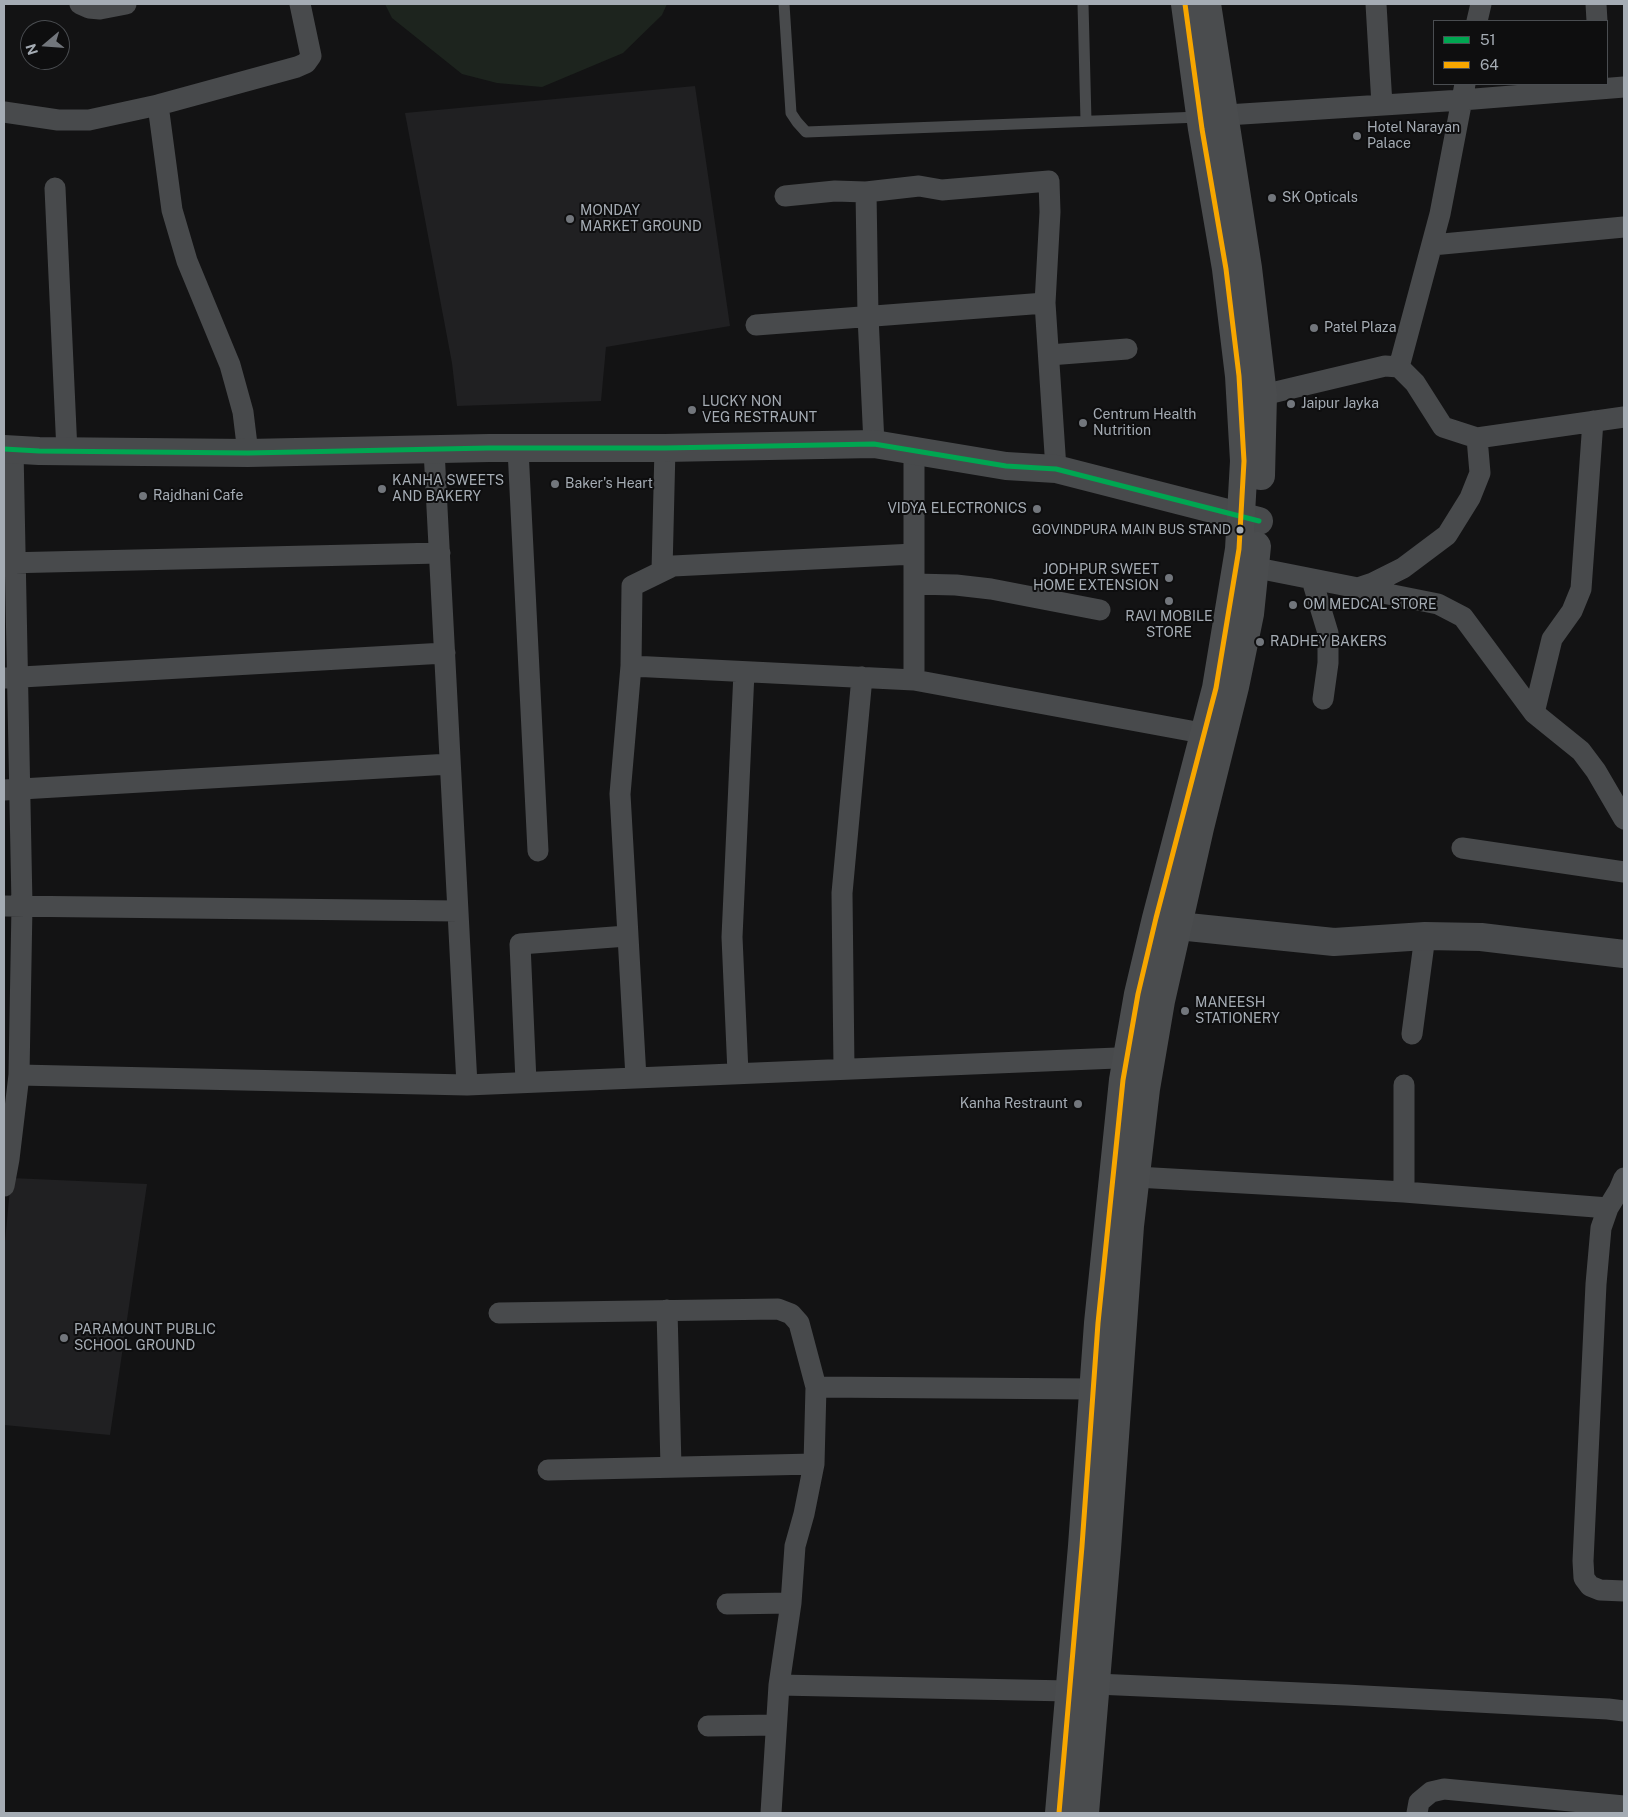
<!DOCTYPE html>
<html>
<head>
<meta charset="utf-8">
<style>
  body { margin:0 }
  #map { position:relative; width:1628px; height:1817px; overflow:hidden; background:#131314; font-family:"Public Sans",sans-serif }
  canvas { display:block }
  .frame { position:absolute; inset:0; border:5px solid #a5acb4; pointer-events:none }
  .legend { position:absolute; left:1433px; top:20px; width:175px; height:65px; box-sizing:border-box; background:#0e0e0f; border:1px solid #4a4d51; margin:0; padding:6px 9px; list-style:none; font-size:15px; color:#a5acb4 }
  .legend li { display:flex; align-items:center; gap:10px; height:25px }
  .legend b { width:25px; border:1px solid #4a4d51 }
  .north { position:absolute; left:20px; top:20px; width:50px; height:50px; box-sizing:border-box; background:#0e0e0f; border:1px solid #4a4d51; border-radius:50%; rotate:252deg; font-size:14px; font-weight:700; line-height:20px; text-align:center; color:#a5acb4 }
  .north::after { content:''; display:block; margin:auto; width:18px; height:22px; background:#72767c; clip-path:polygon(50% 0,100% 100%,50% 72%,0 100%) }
</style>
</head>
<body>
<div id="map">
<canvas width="1628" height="1817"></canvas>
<div class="frame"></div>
<ul class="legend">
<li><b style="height:6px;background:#00a651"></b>51</li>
<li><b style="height:6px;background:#f7a600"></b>64</li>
</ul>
<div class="north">N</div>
</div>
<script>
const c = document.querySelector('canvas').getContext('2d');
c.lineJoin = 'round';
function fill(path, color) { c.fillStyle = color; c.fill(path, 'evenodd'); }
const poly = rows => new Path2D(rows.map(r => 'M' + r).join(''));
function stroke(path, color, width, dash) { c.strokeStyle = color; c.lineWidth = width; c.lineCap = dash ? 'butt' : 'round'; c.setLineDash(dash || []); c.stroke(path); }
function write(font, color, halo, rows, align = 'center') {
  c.font = font + ' "Public Sans",sans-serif'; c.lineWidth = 4; c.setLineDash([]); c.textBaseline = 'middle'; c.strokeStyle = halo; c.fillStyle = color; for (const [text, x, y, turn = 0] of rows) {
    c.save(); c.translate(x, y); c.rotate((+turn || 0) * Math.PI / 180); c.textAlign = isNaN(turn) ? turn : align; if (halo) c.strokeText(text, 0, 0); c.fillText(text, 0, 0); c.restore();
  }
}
const built = poly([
  [695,86,730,326,606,347,601,401,457,406,452,363,405,113],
  [11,1178,147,1184,110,1435,4,1425,4,1252]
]);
const green = poly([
  [385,4,667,4,662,15,623,53,542,87,497,83,462,74,392,18]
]);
const service = poly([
  [784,4,791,113,797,122,806,132,1200,117],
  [1083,4,1086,121]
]);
const minor = poly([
  [80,4,89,8,100,9,126,4],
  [1376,4,1382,105],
  [1596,4,1597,21],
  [1477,21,1481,4],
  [158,105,172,210,187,261,230,365,243,412,248,453],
  [4,112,58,120,89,120,158,105,297,67,306,63,311,56,300,4],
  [1211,116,1462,100,1624,87],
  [55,188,67,452],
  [866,192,919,186,942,190,1049,181,1050,212,1045,303,1056,469],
  [785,196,835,191,866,192,868,316,874,444],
  [1432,245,1624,227],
  [756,325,1045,303],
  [1049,355,1127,349],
  [1399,367,1440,214,1465,84],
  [1477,438,1624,417],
  [518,449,538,851],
  [434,450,467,1085],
  [914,451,914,680],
  [4,563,440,553],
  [1242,565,1358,588,1373,583,1403,568,1447,535,1470,498,1480,473,1477,438,1443,427,1415,383,1399,367,1385,366,1263,395],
  [662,571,665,448],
  [1312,580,1328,633,1328,663,1323,699],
  [914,584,956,585,991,589,1100,610],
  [1358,588,1438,604,1463,617,1534,713,1581,751,1596,771,1624,819],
  [631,666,914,680,1218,736],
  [4,678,445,653],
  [1534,713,1552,639,1572,611,1581,589,1593,421],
  [4,790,450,764],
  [1462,848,1624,872],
  [4,906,458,911],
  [1412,1034,1425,936],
  [844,1069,842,893,862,677],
  [738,1073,732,937,744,672],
  [19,1075,467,1085,1141,1057],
  [636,1078,620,794,631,666,632,586,673,566,914,554],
  [526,1082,520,944,627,936],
  [1136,1177,1404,1192,1608,1208],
  [1624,1178,1619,1190,1608,1208,1601,1228,1596,1284,1583,1561,1584,1578,1590,1586,1600,1590,1624,1591],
  [4,1186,9,1159,19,1075,22,905,13,449],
  [1404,1192,1404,1085],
  [667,1310,671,1467],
  [499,1313,778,1309,791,1314,799,1323,816,1387,814,1464,548,1470],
  [816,1387,1093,1389],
  [727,1604,791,1603],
  [1096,1684,1346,1695,1608,1709,1624,1711],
  [779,1685,1069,1691],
  [708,1726,776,1725],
  [771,1813,779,1685,791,1603,795,1546,804,1514,814,1464],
  [1417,1813,1419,1802,1431,1792,1444,1789,1624,1806]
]);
const tertiary = poly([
  [4,449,39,451,248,453,489,448,665,448,874,444,1006,466,1056,469,1259,521],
  [1157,918,1178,926,1334,942,1425,936,1481,937,1624,954]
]);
const primary = poly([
  [1207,4,1248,268,1263,395,1261,476],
  [1059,1813,1082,1546,1098,1323,1123,1080,1138,994,1156,918,1216,688,1239,549,1244,461,1239,376,1226,269,1202,129,1185,4],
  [1085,1813,1107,1549,1130,1226,1146,1089,1161,1001,1200,828,1235,687,1250,614,1257,546]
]);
const bus1 = poly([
  [4,449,39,451,248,453,489,448,665,448,874,444,1006,466,1056,469,1259,521]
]);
const bus2 = poly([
  [1059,1813,1082,1546,1098,1323,1123,1080,1138,994,1156,918,1216,688,1239,549,1244,461,1239,376,1226,269,1202,129,1185,4]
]);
const markers = [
  [1357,136,5,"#72767c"],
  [1272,198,5,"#72767c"],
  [570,219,5,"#72767c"],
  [1314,328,5,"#72767c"],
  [1291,404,5,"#72767c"],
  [692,410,5,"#72767c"],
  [1083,423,5,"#72767c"],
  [555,484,5,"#72767c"],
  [382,489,5,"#72767c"],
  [143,496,5,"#72767c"],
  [1037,509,5,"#72767c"],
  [1240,530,4.5,"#a5acb4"],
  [1169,578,5,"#72767c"],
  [1169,601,5,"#72767c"],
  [1293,605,5,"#72767c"],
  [1260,642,5,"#72767c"],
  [1185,1011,5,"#72767c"],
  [1078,1104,5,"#72767c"],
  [64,1338,5,"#72767c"]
];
const busNames = [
  ["GOVINDPURA MAIN BUS STAND",1231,530]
];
const poiNames = [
  ["Hotel Narayan",1367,128],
  ["Palace",1367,144],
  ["SK Opticals",1282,198],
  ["MONDAY",580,211],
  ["MARKET GROUND",580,227],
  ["Patel Plaza",1324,328],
  ["LUCKY NON",702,402],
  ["VEG RESTRAUNT",702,418],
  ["Jaipur Jayka",1301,404],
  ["Centrum Health",1093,415],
  ["Nutrition",1093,431],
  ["KANHA SWEETS",392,481],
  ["AND BAKERY",392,497],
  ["Baker's Heart",565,484],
  ["Rajdhani Cafe",153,496],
  ["VIDYA ELECTRONICS",1027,509,"right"],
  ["JODHPUR SWEET",1159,570,"right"],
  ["HOME EXTENSION",1159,586,"right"],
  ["OM MEDCAL STORE",1303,605],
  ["RAVI MOBILE",1169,617,"center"],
  ["STORE",1169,633,"center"],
  ["RADHEY BAKERS",1270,642],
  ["MANEESH",1195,1003],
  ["STATIONERY",1195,1019],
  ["Kanha Restraunt",1068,1104,"right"],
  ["PARAMOUNT PUBLIC",74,1330],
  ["SCHOOL GROUND",74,1346]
];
fill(built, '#202022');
fill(green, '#1d241e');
stroke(service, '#484a4c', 11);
stroke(minor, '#484a4c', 21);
stroke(tertiary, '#484a4c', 28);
stroke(primary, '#4a4c4e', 28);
stroke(bus1, '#00a651', 5);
stroke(bus2, '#f7a600', 5);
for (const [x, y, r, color] of markers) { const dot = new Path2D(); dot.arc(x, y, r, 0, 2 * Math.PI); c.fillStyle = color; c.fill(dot); stroke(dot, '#0e0e0f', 2); }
write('13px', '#a5acb4', '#0e0e0f', busNames, 'right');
write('14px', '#a5acb4', '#0e0e0f', poiNames, 'left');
</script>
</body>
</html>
